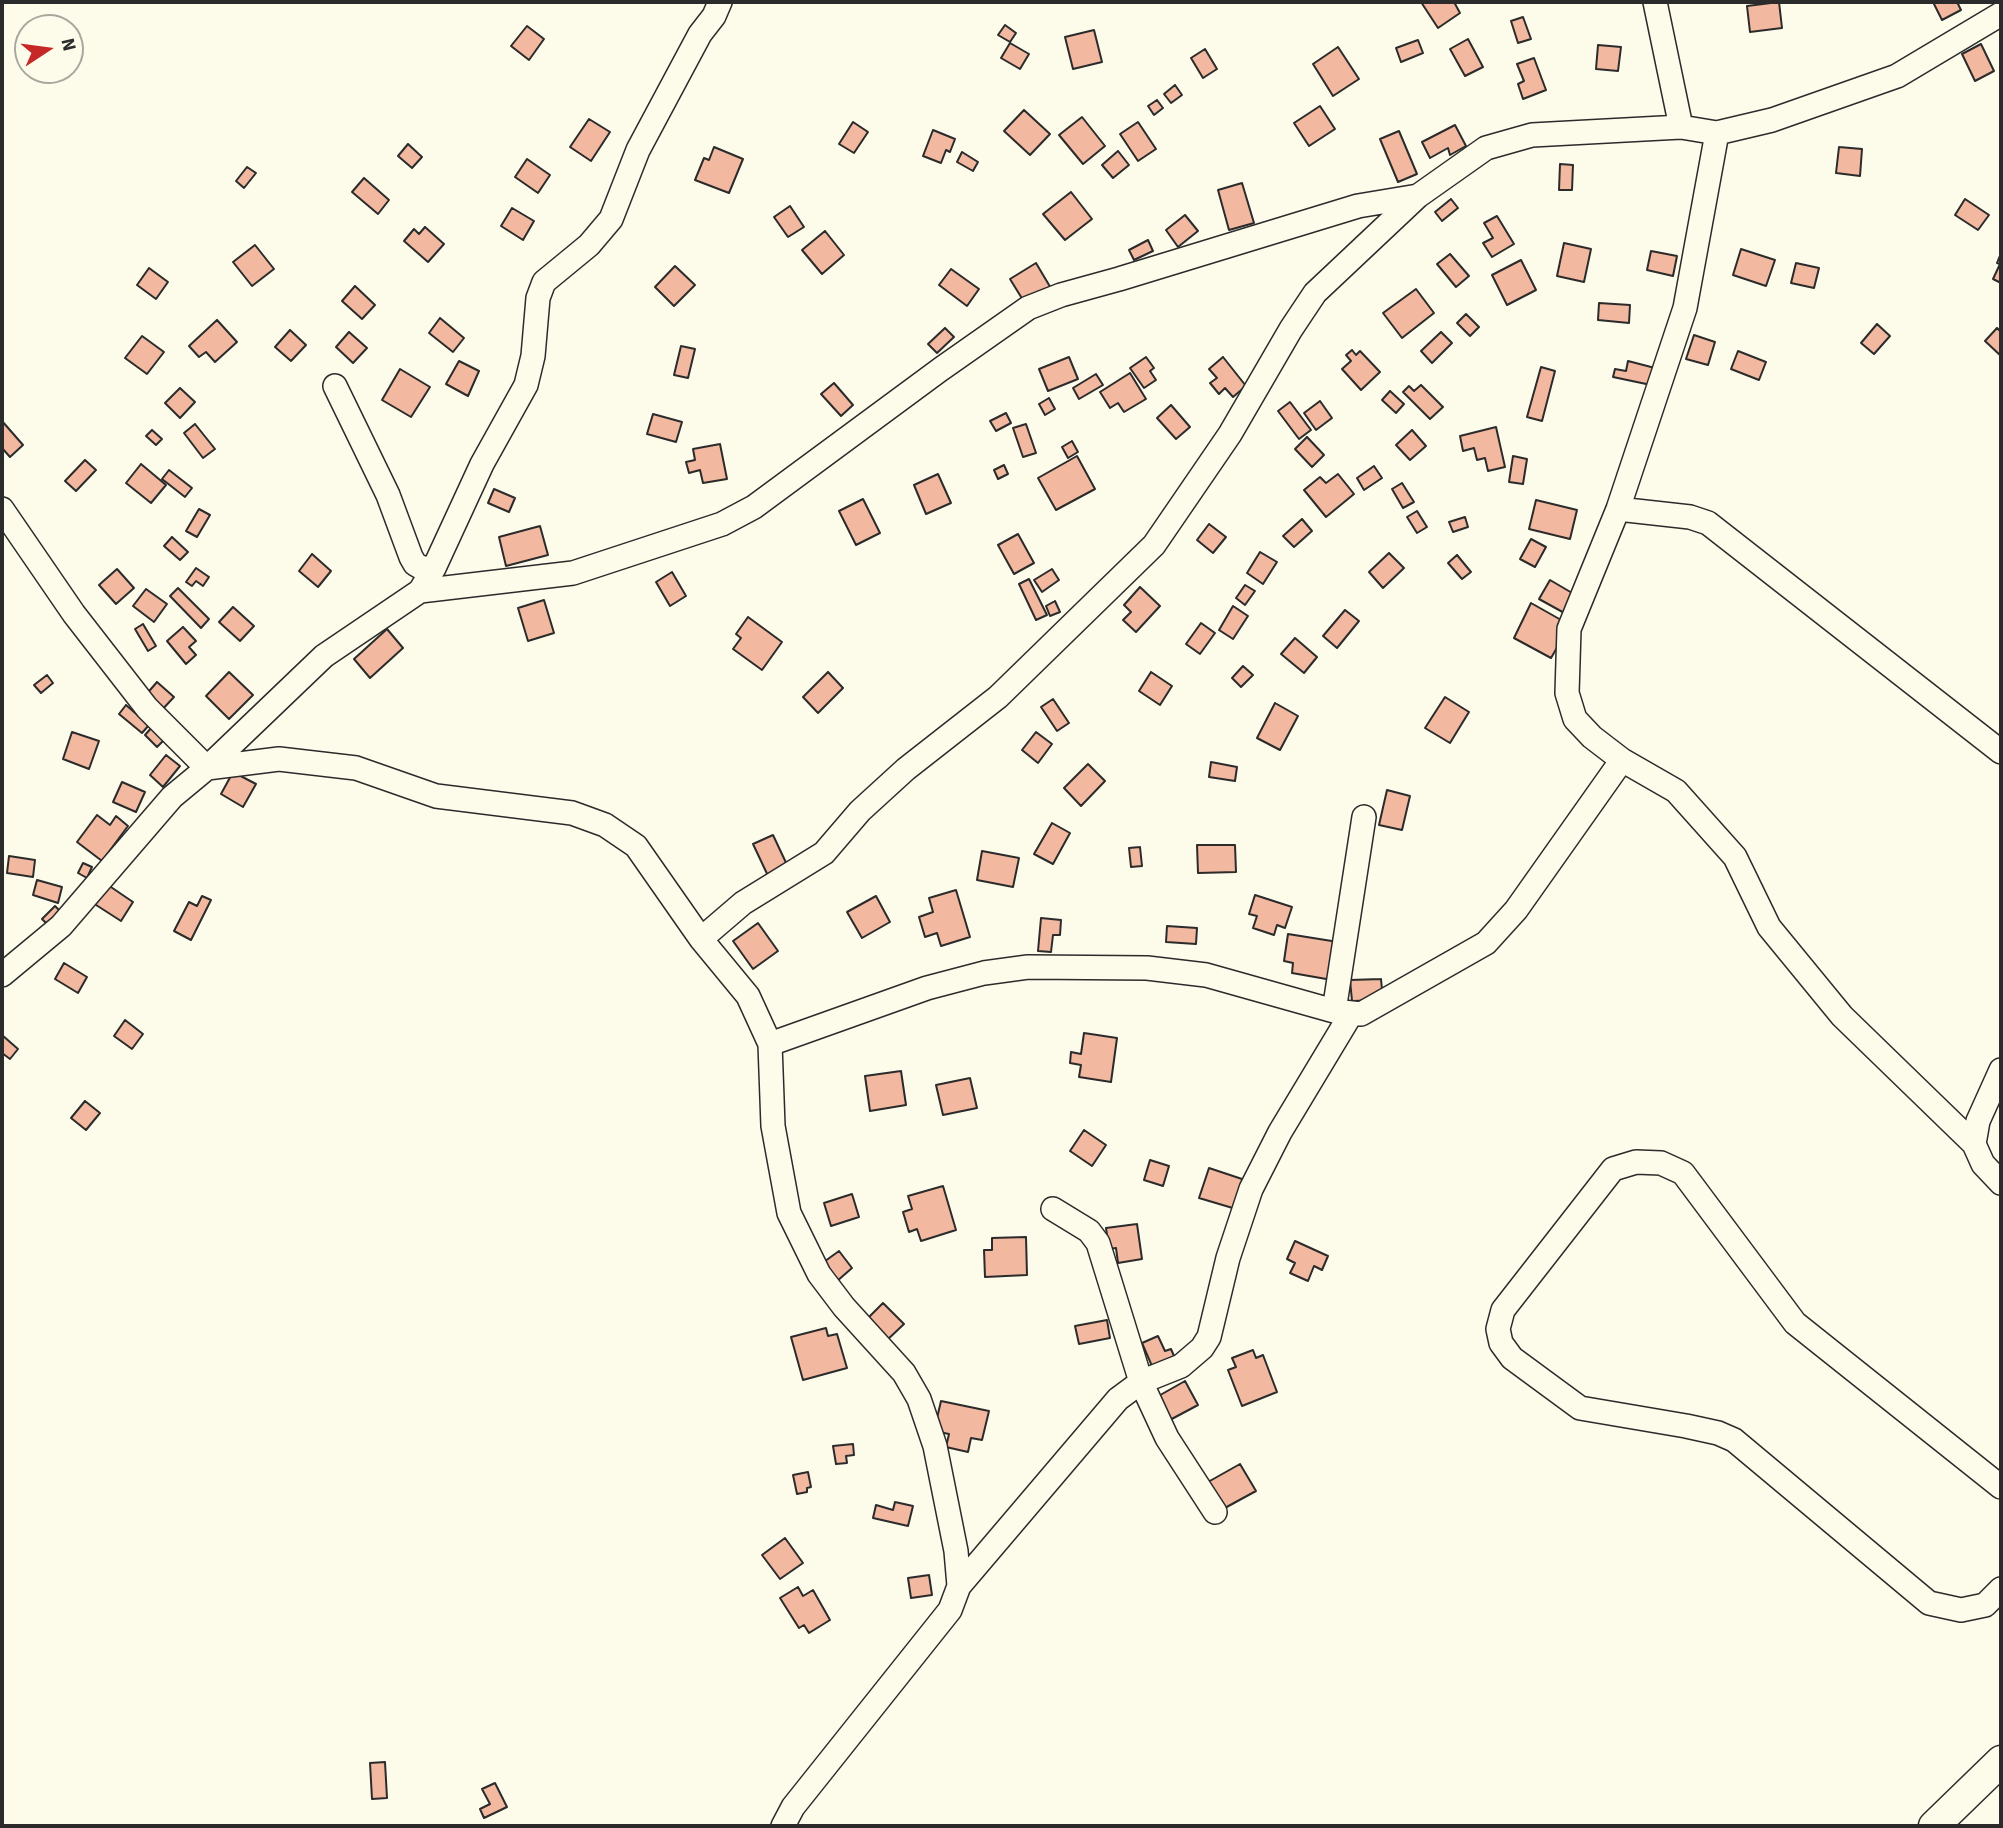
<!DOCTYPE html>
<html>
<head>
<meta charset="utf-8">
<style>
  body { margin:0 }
  #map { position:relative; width:2003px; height:1828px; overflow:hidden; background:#fdfbea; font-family:"Source Sans 3",sans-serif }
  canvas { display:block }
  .frame { position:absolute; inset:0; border:4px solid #2b2b2b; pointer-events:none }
  .north { position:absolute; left:14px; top:14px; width:70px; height:70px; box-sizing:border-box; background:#fdfbea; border:2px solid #a9a89e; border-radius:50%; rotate:77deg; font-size:19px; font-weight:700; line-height:28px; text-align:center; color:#2b2b2b }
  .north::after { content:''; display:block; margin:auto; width:24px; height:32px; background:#c62828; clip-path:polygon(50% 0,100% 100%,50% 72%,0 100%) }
</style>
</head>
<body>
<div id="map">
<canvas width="2003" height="1828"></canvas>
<div class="frame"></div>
<div class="north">N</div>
</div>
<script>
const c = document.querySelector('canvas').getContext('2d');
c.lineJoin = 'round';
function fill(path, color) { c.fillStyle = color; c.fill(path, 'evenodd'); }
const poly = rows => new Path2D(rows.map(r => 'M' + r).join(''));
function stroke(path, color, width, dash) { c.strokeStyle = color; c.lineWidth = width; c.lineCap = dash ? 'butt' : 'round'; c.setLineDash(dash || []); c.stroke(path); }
const building = poly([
  [1421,2,1454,2,1460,13,1438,28,1421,2],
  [1779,2,1782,28,1750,32,1747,6,1779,2],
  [1933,2,1957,2,1961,10,1942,20,1933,2],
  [1523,17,1531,39,1518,43,1511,21,1523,17],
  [1005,25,1016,33,1010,42,998,35,1005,25],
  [527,26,544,39,529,60,511,46,527,26],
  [1094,30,1102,62,1073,69,1065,37,1094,30],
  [1468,39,1483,67,1465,76,1450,49,1468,39],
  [1418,40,1423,53,1401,62,1396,48,1418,40],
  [1010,43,1029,54,1020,69,1001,58,1010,43],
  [1981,44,1994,71,1975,81,1962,54,1981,44],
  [1598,45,1621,47,1618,71,1596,69,1598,45],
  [1338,47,1359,79,1333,96,1313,64,1338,47],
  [1205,49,1217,69,1203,78,1191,58,1205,49],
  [1534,58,1546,90,1523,99,1518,84,1524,81,1517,64,1534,58],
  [1175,85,1182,95,1171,103,1164,94,1175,85],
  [1157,100,1163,108,1154,115,1148,106,1157,100],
  [1320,106,1335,129,1309,146,1294,123,1320,106],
  [1024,110,1050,134,1030,155,1004,131,1024,110],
  [1082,117,1105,146,1083,164,1059,135,1082,117],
  [589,119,610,132,591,161,570,147,589,119],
  [853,122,868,132,854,153,839,144,853,122],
  [1138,122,1156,149,1138,161,1120,134,1138,122],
  [1455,125,1466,146,1450,155,1448,148,1430,158,1422,142,1455,125],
  [933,130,955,139,950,152,946,150,941,163,923,156,933,130],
  [1399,131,1417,174,1398,182,1380,139,1399,131],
  [408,144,422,157,412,168,398,156,408,144],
  [714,147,743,159,729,193,695,180,704,158,709,160,714,147],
  [1839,147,1862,149,1860,176,1836,173,1839,147],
  [1118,151,1129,165,1113,178,1102,165,1118,151],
  [962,152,978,162,973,171,957,162,962,152],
  [527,159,550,175,538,193,515,177,527,159],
  [1560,164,1573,165,1572,190,1559,190,1560,164],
  [247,167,256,173,244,188,236,181,247,167],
  [364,178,389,200,378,214,352,192,364,178],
  [1242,183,1254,223,1229,230,1218,190,1242,183],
  [1071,192,1092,219,1065,240,1043,214,1071,192],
  [1451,199,1458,208,1442,221,1435,212,1451,199],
  [1965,199,1989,215,1978,230,1955,215,1965,199],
  [790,206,804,227,788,237,774,217,790,206],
  [512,208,534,221,523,240,501,226,512,208],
  [1185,215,1198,231,1178,247,1166,230,1185,215],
  [1497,216,1514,244,1492,257,1483,243,1493,238,1484,223,1497,216],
  [425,227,444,244,428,262,404,241,414,229,419,234,425,227],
  [825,231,844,255,822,274,802,250,825,231],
  [1148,240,1153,251,1134,260,1129,250,1148,240],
  [1564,243,1591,249,1584,282,1557,276,1564,243],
  [255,245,274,269,252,286,233,262,255,245],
  [1741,249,1775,260,1766,286,1733,275,1741,249],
  [1651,251,1677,256,1673,276,1647,270,1651,251],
  [2001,253,2001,283,1993,279,2000,264,1997,263,2001,253],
  [1450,254,1469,276,1456,287,1437,264,1450,254],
  [1521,260,1536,290,1507,305,1492,275,1521,260],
  [1036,263,1052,290,1026,305,1010,279,1036,263],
  [1796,263,1819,268,1814,288,1791,283,1796,263],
  [675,266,695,285,674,306,655,287,675,266],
  [149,268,168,282,156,299,137,285,149,268],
  [951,269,979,289,967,306,939,285,951,269],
  [355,286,375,305,362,319,342,301,355,286],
  [1416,289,1434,313,1402,338,1383,313,1416,289],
  [1599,303,1630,305,1629,323,1598,320,1599,303],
  [1466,314,1479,327,1470,336,1457,323,1466,314],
  [440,318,464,338,453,352,429,333,440,318],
  [217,320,237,342,215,362,206,352,199,357,189,346,217,320],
  [1877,324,1890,336,1874,354,1861,343,1877,324],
  [945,328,954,337,937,353,928,344,945,328],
  [1997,328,2001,332,2001,356,1985,341,1997,328],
  [290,330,306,345,291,361,275,347,290,330],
  [349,332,367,348,353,363,336,347,349,332],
  [1441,332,1452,343,1432,363,1421,351,1441,332],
  [1694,335,1715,342,1708,365,1686,359,1694,335],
  [142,336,164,352,147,374,125,358,142,336],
  [681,346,695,349,688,378,674,375,681,346],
  [1352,350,1356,355,1360,351,1380,372,1361,390,1342,369,1351,361,1346,355,1352,350],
  [1738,351,1766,362,1759,380,1731,369,1738,351],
  [1069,357,1078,379,1048,391,1039,369,1069,357],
  [1146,357,1154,368,1150,371,1156,380,1144,388,1130,368,1146,357],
  [1223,357,1246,386,1233,397,1225,388,1219,394,1210,383,1217,378,1209,369,1223,357],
  [459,361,479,371,468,396,446,384,459,361],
  [1628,361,1655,368,1651,385,1613,377,1615,369,1626,371,1628,361],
  [1541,367,1555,371,1542,421,1527,417,1541,367],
  [400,369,430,387,411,417,382,400,400,369],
  [1130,373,1146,399,1124,412,1118,403,1110,408,1100,392,1130,373],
  [1096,374,1103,385,1079,399,1073,388,1096,374],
  [834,383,853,405,841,416,821,394,834,383],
  [1421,385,1443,407,1430,419,1403,392,1409,386,1414,391,1421,385],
  [180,388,195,402,180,418,165,403,180,388],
  [1390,391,1404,404,1396,413,1382,400,1390,391],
  [1049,398,1055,409,1045,415,1039,404,1049,398],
  [1320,401,1332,418,1316,430,1304,413,1320,401],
  [1290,402,1311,430,1299,439,1278,411,1290,402],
  [1171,405,1190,427,1176,439,1157,418,1171,405],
  [1006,413,1011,423,996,431,990,421,1006,413],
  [653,414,682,422,676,442,647,434,653,414],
  [2,421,23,445,10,457,2,448,2,421],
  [195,424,215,449,203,458,184,433,195,424],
  [1026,424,1036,453,1023,457,1013,428,1026,424],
  [1496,427,1505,467,1488,471,1485,458,1477,460,1474,448,1463,451,1460,436,1496,427],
  [152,430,162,439,156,445,146,436,152,430],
  [1412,430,1426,446,1410,460,1396,445,1412,430],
  [1307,437,1324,455,1312,467,1295,449,1307,437],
  [1072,441,1078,452,1068,458,1062,447,1072,441],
  [720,444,727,479,703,483,700,470,689,473,686,462,695,460,693,449,720,444],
  [1077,456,1095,489,1056,510,1038,478,1077,456],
  [1513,456,1527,459,1523,484,1509,482,1513,456],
  [85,460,96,470,76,491,65,481,85,460],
  [141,464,166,485,151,503,126,483,141,464],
  [1004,465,1008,474,998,479,994,470,1004,465],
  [1374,466,1382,478,1364,490,1357,478,1374,466],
  [169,470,192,488,185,497,162,479,169,470],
  [938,474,951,503,926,514,914,485,938,474],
  [1338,474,1354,494,1326,517,1304,490,1320,477,1326,483,1338,474],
  [1402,483,1414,502,1403,508,1392,489,1402,483],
  [494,489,515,498,509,512,488,503,494,489],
  [863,499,880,533,856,545,839,511,863,499],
  [1536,500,1577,510,1570,539,1529,529,1536,500],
  [199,509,210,515,197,537,186,531,199,509],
  [1417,511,1427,527,1417,533,1407,517,1417,511],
  [1465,517,1468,527,1453,532,1449,522,1465,517],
  [1302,519,1312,531,1294,547,1283,536,1302,519],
  [1209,524,1226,537,1213,553,1197,540,1209,524],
  [540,526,548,555,506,566,499,537,540,526],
  [1018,534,1034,563,1014,574,998,545,1018,534],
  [172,537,188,552,180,560,164,546,172,537],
  [1531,539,1546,547,1535,567,1520,559,1531,539],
  [1260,552,1277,562,1263,584,1247,573,1260,552],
  [1389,553,1404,568,1383,588,1369,572,1389,553],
  [312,554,331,571,318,587,299,571,312,554],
  [1457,555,1471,572,1462,579,1448,563,1457,555],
  [196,568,209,577,203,586,196,581,192,586,186,582,196,568],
  [117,569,134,588,116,604,99,585,117,569],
  [1052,569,1059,580,1042,592,1034,580,1052,569],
  [672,572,686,596,670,606,656,582,672,572],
  [1029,579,1047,615,1036,620,1019,584,1029,579],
  [1550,580,1579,597,1568,615,1539,599,1550,580],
  [1245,585,1255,591,1245,605,1236,598,1245,585],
  [1140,587,1160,606,1136,632,1123,620,1131,612,1124,605,1140,587],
  [178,588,209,619,201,628,170,596,178,588],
  [146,589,167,604,154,622,133,606,146,589],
  [544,600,554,633,528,641,518,608,544,600],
  [1055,601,1060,612,1050,616,1046,606,1055,601],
  [1531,603,1570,625,1551,658,1514,638,1531,603],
  [1233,606,1248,616,1233,639,1219,630,1233,606],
  [233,607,254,626,240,641,219,622,233,607],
  [1345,610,1359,621,1337,648,1323,636,1345,610],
  [748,617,782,642,762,670,733,649,741,638,736,634,748,617],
  [1201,623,1215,633,1200,654,1186,644,1201,623],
  [143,624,156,646,148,651,135,629,143,624],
  [183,627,196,641,189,647,196,655,186,664,167,641,183,627],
  [387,629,403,648,370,678,354,659,387,629],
  [1295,638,1317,657,1304,673,1281,654,1295,638],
  [1243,666,1253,675,1241,687,1232,678,1243,666],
  [229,672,253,695,229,719,206,696,229,672],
  [828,672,843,688,818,713,803,697,828,672],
  [1151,672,1172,686,1160,705,1139,691,1151,672],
  [47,675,53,683,41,693,34,685,47,675],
  [157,682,174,697,160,712,144,697,157,682],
  [1445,697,1469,712,1450,743,1425,728,1445,697],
  [1053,699,1069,723,1057,731,1041,707,1053,699],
  [1275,703,1298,716,1280,750,1257,738,1275,703],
  [126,705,149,725,142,733,119,714,126,705],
  [153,726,165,739,157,747,145,735,153,726],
  [72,732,99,741,89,769,63,759,72,732],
  [1036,732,1052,744,1038,763,1022,750,1036,732],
  [166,755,180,766,163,787,150,775,166,755],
  [1211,762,1237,767,1235,781,1209,777,1211,762],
  [1088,764,1105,781,1081,806,1064,788,1088,764],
  [233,772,256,784,243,807,221,794,233,772],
  [122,782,145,792,136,812,113,802,122,782],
  [1387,790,1410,796,1402,830,1379,825,1387,790],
  [97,815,110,825,116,816,128,826,102,861,77,842,97,815],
  [1052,823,1070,833,1053,864,1034,854,1052,823],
  [773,835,789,869,769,878,753,844,773,835],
  [1197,845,1235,845,1236,872,1198,873,1197,845],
  [1140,847,1142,866,1131,867,1129,848,1140,847],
  [982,851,1019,858,1013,887,977,880,982,851],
  [9,856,35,860,33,877,7,873,9,856],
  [83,863,92,867,87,878,78,873,83,863],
  [37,880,62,887,58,903,33,895,37,880],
  [105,883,133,902,121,921,93,903,105,883],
  [956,890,970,937,941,946,937,933,925,937,919,917,933,912,929,898,956,890],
  [1255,895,1292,907,1285,928,1277,925,1274,935,1253,928,1257,916,1249,914,1255,895],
  [202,896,211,900,191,940,174,931,189,902,197,906,202,896],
  [876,896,890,922,862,938,847,912,876,896],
  [55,906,63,914,50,927,42,919,55,906],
  [1041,918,1061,920,1060,935,1053,935,1051,952,1038,951,1041,918],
  [758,923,778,951,753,969,733,941,758,923],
  [1167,926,1197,928,1196,944,1166,942,1167,926],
  [1288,934,1338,942,1332,980,1292,973,1293,963,1284,961,1288,934],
  [64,963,87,977,78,993,55,979,64,963],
  [1381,979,1383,1000,1352,1001,1350,980,1381,979],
  [125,1020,143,1034,132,1049,114,1036,125,1020],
  [1084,1033,1117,1038,1111,1082,1079,1077,1081,1065,1070,1063,1071,1052,1081,1054,1084,1033],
  [2,1035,18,1049,10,1059,2,1053,2,1035],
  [901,1071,906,1105,870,1111,865,1076,901,1071],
  [970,1078,977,1108,943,1115,936,1085,970,1078],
  [85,1101,100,1113,86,1130,71,1118,85,1101],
  [1084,1130,1106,1145,1092,1166,1070,1151,1084,1130],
  [1150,1160,1169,1166,1163,1186,1144,1180,1150,1160],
  [1209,1168,1245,1180,1236,1209,1199,1198,1209,1168],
  [943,1186,956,1230,921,1241,917,1229,909,1232,903,1212,912,1209,908,1196,943,1186],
  [852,1194,859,1217,831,1226,824,1203,852,1194],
  [1137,1224,1142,1259,1118,1263,1116,1248,1109,1249,1106,1228,1137,1224],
  [1026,1237,1027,1275,985,1277,984,1250,992,1250,992,1238,1026,1237],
  [1295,1241,1328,1256,1322,1270,1314,1266,1308,1281,1290,1273,1295,1263,1287,1259,1295,1241],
  [839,1251,852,1268,836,1282,821,1264,839,1251],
  [883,1303,904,1324,885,1342,865,1321,883,1303],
  [1107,1320,1110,1338,1079,1344,1075,1326,1107,1320],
  [826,1328,828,1336,837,1334,847,1368,803,1380,791,1337,826,1328],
  [1158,1336,1165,1351,1171,1349,1177,1363,1155,1373,1142,1343,1158,1336],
  [1253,1350,1256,1358,1263,1355,1277,1392,1242,1406,1228,1370,1236,1367,1232,1358,1253,1350],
  [1185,1381,1198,1405,1168,1421,1155,1398,1185,1381],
  [941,1401,989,1411,982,1440,971,1438,968,1452,946,1447,949,1434,934,1431,941,1401],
  [853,1444,854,1455,846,1456,847,1463,836,1464,833,1446,853,1444],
  [1240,1464,1256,1491,1223,1509,1208,1482,1240,1464],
  [808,1472,811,1487,807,1488,807,1492,797,1494,793,1475,808,1472],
  [895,1502,913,1506,908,1526,873,1518,876,1505,893,1510,895,1502],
  [785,1538,803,1563,780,1579,762,1555,785,1538],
  [929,1575,932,1595,911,1598,908,1578,929,1575],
  [798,1587,803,1596,813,1590,830,1620,809,1633,804,1625,799,1628,780,1598,798,1587],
  [385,1762,387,1798,372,1799,370,1763,385,1762],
  [495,1783,507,1807,484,1818,480,1809,490,1804,482,1789,495,1783]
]);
const minor = poly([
  [1655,2,1681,127],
  [1717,133,1685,308,1618,509,1569,629,1567,693,1575,719,1592,737,1622,760,1676,791,1735,857,1769,927,1842,1016,1974,1144],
  [335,386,388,495,411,557,415,564,422,568,434,568],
  [2,509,74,614,147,708,207,768,324,656,420,591,434,568,482,464,526,385,533,356,538,298,544,282,589,245,611,219,638,150,700,34,714,16,720,2],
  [1618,509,1690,517,1708,523,2001,752],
  [420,591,573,573,722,524,754,507,941,369,1028,308,1061,295,1119,279,1358,206,1418,196],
  [701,939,743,903,824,853,860,811,906,769,998,697,1154,545,1230,434,1291,329,1315,293,1418,196,1486,148,1532,135,1681,127,1717,133,1772,120,1897,76,2001,14],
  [2,975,61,926,172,797,207,768,279,759,356,768,436,796,572,813,605,825,636,846,701,939,748,996,770,1044,773,1126,789,1213,819,1274,844,1307,904,1373,919,1399,935,1446,956,1551,959,1586],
  [1334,1011,1364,817],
  [770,1044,927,988,984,973,1028,967,1147,968,1206,975,1334,1011,1361,1014,1486,943,1516,910,1622,760],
  [2001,1070,1978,1121,1974,1144,1983,1164,2001,1183],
  [1053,1209,1089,1231,1098,1243,1141,1382,1167,1438,1215,1512],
  [2001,1487,1795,1323,1683,1173,1661,1163,1636,1162,1613,1169,1503,1310,1498,1329,1501,1343,1512,1358,1580,1408,1686,1426,1718,1433,1734,1440,1929,1603,1961,1610,1985,1605,2001,1589],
  [783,1826,793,1807,950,1610,959,1586,1118,1399,1141,1382,1181,1366,1202,1348,1209,1337,1228,1258,1251,1189,1280,1132,1351,1014]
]);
const major = poly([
  [1934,1826,2001,1761]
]);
fill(building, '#f2b8a0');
stroke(building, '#2b2b2b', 2);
stroke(minor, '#2b2b2b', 26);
stroke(major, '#2b2b2b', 33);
stroke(minor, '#fdfbea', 23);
stroke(major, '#fdfbea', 30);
</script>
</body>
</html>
